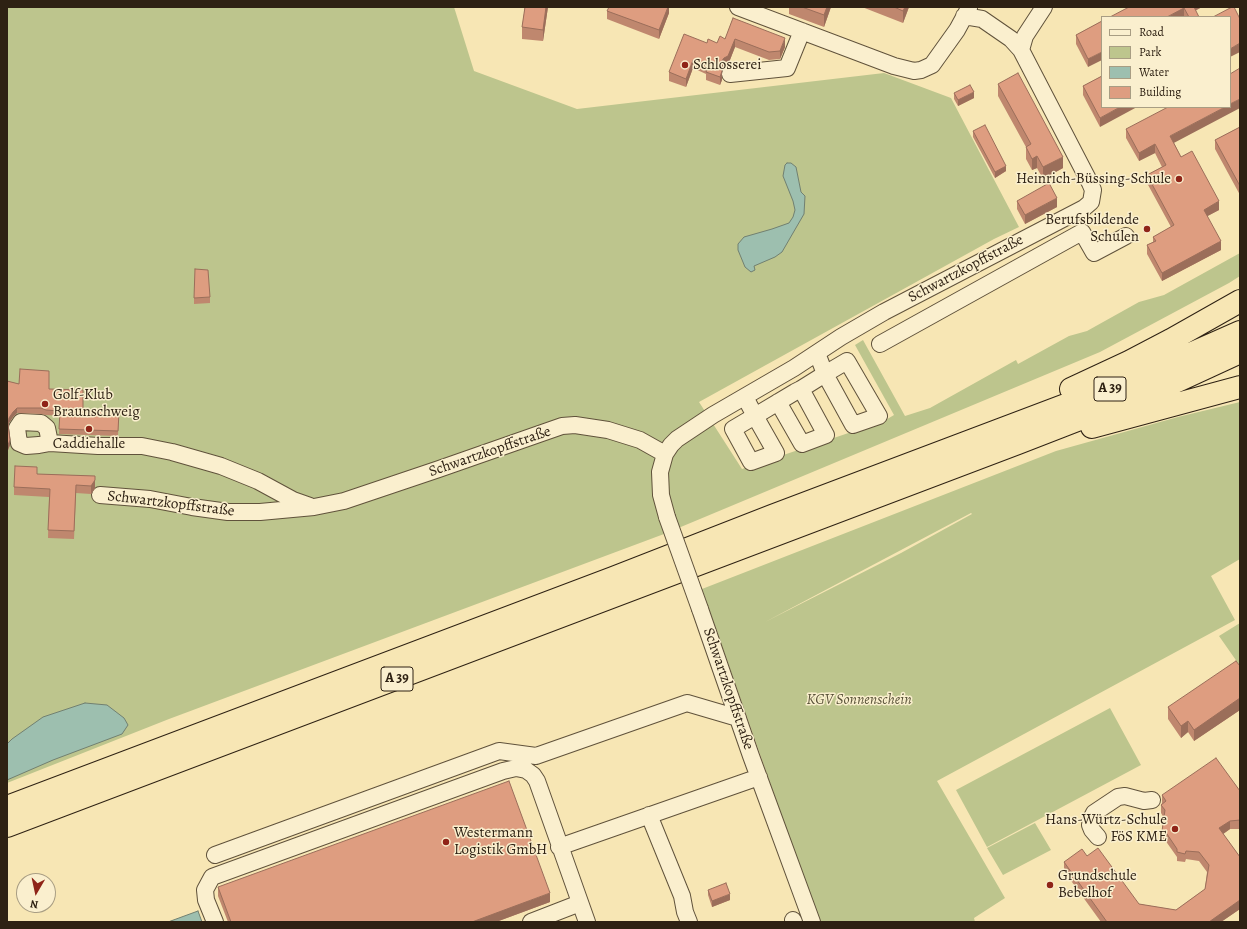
<!DOCTYPE html>
<html>
<head>
<meta charset="utf-8">
<style>
  body { margin:0 }
  #map { position:relative; width:1247px; height:929px; overflow:hidden; background:#f7e6b4; font-family:Alegreya,serif }
  canvas { display:block }
  .frame { position:absolute; inset:0; border:8px solid #2e2113; pointer-events:none }
  .legend { position:absolute; left:1101px; top:16px; width:130px; height:92px; box-sizing:border-box; background:#faefce; border:1px solid #a89d83; margin:0; padding:5px 7px; list-style:none; font-size:12px; color:#2e2113 }
  .legend li { display:flex; align-items:center; gap:8px; height:20px }
  .legend b { width:20px; border:1px solid #a89d83 }
  .north { position:absolute; left:16px; top:873px; width:40px; height:40px; box-sizing:border-box; background:#faefce; border:1px solid #a89d83; border-radius:50%; rotate:189deg; font-size:11px; font-weight:700; line-height:16px; text-align:center; color:#2e2113 }
  .north::after { content:''; display:block; margin:auto; width:14px; height:18px; background:#8f2418; clip-path:polygon(50% 0,100% 100%,50% 72%,0 100%) }
</style>
</head>
<body>
<div id="map">
<canvas width="1247" height="929"></canvas>
<div class="frame"></div>
<ul class="legend">
<li><b style="height:5px;background:#faefce"></b>Road</li>
<li><b style="height:11px;background:#bdc58d"></b>Park</li>
<li><b style="height:11px;background:#9dbfaf"></b>Water</li>
<li><b style="height:11px;background:#de9d80"></b>Building</li>
</ul>
<div class="north">N</div>
</div>
<script>
const c = document.querySelector('canvas').getContext('2d');
c.lineJoin = 'round';
function fill(path, color) { c.fillStyle = color; c.fill(path, 'evenodd'); }
const poly = rows => new Path2D(rows.map(r => 'M' + r).join(''));
function stroke(path, color, width, dash) { c.strokeStyle = color; c.lineWidth = width; c.lineCap = dash ? 'butt' : 'round'; c.setLineDash(dash || []); c.stroke(path); }
function write(font, color, halo, rows, align = 'center') {
  c.font = font + ' Alegreya,serif'; c.lineWidth = 3; c.setLineDash([]); c.textBaseline = 'middle'; c.strokeStyle = halo; c.fillStyle = color; for (const [text, x, y, turn = 0] of rows) {
    c.save(); c.translate(x, y); c.rotate((+turn || 0) * Math.PI / 180); c.textAlign = isNaN(turn) ? turn : align; if (halo) c.strokeText(text, 0, 0); c.fillText(text, 0, 0); c.restore();
  }
}
const green = poly([
  [7,7,454,7,474,71,577,109,884,73,951,98,1019,227,994,239,699,402,742,469,884,421,894,415,855,345,863,340,905,416,930,408,1016,360,1018,364,1069,336,1087,331,1139,302,1164,295,1240,253,1240,276,1229,283,1100,352,664,534,169,719,7,783],
  [1240,402,1240,559,1211,576,1235,620,937,781,1005,898,974,918,975,922,819,922,702,589,1056,451,1178,417],
  [972,514,901,553,765,622,971,513],
  [1240,623,1240,666,1219,636],
  [1110,708,1141,765,987,847,956,790],
  [1035,823,1051,850,1003,875,987,848]
]);
const water = poly([
  [787,163,791,163,796,167,801,192,805,196,804,214,782,252,775,257,754,266,755,270,751,272,745,267,738,250,738,244,744,237,772,229,789,223,793,217,795,210,793,201,783,176,785,165,787,163],
  [85,703,107,705,124,718,128,725,122,734,53,760,7,780,7,744,12,739,43,717,85,703],
  [198,911,202,922,168,922,198,911]
]);
const minor = poly([
  [738,7,894,66,914,71,921,70,932,65,957,30,969,8],
  [1021,50,1025,36,1044,7],
  [730,74,787,68,802,31],
  [880,344,1082,232,1094,253,1126,236],
  [745,397,755,416,776,453,751,462,733,429,755,416,795,392,801,389],
  [778,402,802,444,826,435,801,389,825,374,847,361,879,416,853,425,825,374,817,353],
  [50,443,39,445,26,446,19,443,17,428,21,422,41,423,47,428,50,443,98,446,142,446,172,452,221,466,258,481,293,500,310,506],
  [100,495,150,499,192,507,228,512,260,512,314,507,344,501,439,469,562,426,575,425,608,430,640,440,665,454],
  [667,517,661,495,660,472,665,454,671,445,677,439,713,415,794,368,841,337,884,312,1084,208,1091,202,1093,190,1090,183,1021,50,1011,39,982,19,964,16],
  [700,609,751,756,812,922],
  [649,815,682,896,685,912,689,922],
  [1098,837,1092,830,1090,825,1091,819,1094,813,1118,797,1125,796,1144,801,1152,800],
  [559,847,759,777],
  [215,855,499,751,536,756,687,703,738,718],
  [793,920,794,922],
  [215,922,206,900,205,890,212,877,503,771,516,768,526,770,533,775,537,781,587,922],
  [531,922,580,903]
]);
const highway = poly([
  [1071,389,1129,362,1171,340,1240,301],
  [1092,427,1240,387],
  [7,807,613,578,772,516,1071,403,1127,382,1240,332],
  [7,826,1018,443,1175,382,1240,352]
]);
const minorBridge = poly([
  [667,517,700,609]
]);
const wall = poly([
  [525,7,548,7,543,41,522,39,522,27],
  [669,7,669,13,659,39,607,19,607,11],
  [789,7,831,7,824,27,789,14],
  [862,7,909,7,903,23],
  [1129,7,1202,7,1195,11,1199,17,1185,17,1184,16],
  [733,18,785,47,780,59,769,60,735,47,728,65,724,67,722,70,722,80,720,85,706,80,706,74,693,68,686,87,669,81,669,72,707,43,717,43,725,39],
  [1102,21,1088,67,1076,44,1076,35],
  [1102,76,1100,127,1083,95,1083,86],
  [998,84,1063,168,1043,179,1037,168,1032,170,1026,159,1026,147,998,96],
  [954,93,974,98,958,106,954,99],
  [1240,127,1240,195,1215,149,1215,140],
  [1126,129,1174,143,1181,157,1219,210,1207,216,1221,250,1162,281,1147,254,1147,245,1153,242,1153,237,1171,227,1147,183,1147,175,1162,167,1155,153,1139,161,1126,138],
  [973,131,1006,171,995,178,973,137],
  [1017,201,1057,207,1025,224,1017,209],
  [210,297,210,303,194,304,194,298],
  [7,381,19,384,49,389,83,411,119,412,118,436,59,434,60,416,46,415,41,414,17,413,13,417,9,423,8,427,10,445,8,450,7,450],
  [37,474,95,476,95,488,91,494,76,493,74,539,48,538,49,497,14,495,14,487],
  [1240,666,1240,710,1194,741,1188,732,1181,738,1168,719,1168,707],
  [1240,791,1240,829,1230,829,1223,834,1240,857,1240,909,1221,922,1101,922,1064,871,1064,862,1087,856,1139,904,1176,910,1205,889,1207,872,1199,861,1186,859,1185,862,1177,861,1177,857,1165,840,1162,840,1162,831,1164,818,1161,813,1161,805,1162,803,1162,795],
  [218,887,550,902,496,922,228,922,218,896],
  [708,890,730,900,712,907,708,895]
]);
const shadedWall = poly([
  [546,7,548,7,543,41,543,30],
  [668,7,669,7,669,13,659,39,659,30],
  [827,7,831,7,824,27,824,15],
  [905,7,909,7,903,23,903,11],
  [1192,7,1202,7,1192,12],
  [1184,8,1184,16,1183,17,1167,17],
  [785,38,785,47,780,59,780,51],
  [735,39,735,47,728,65,724,67,721,71,721,62],
  [1240,43,1240,52,1230,57,1230,49],
  [1102,52,1102,60,1088,67,1088,59],
  [693,60,693,68,686,87,686,79],
  [722,71,722,80,720,85,720,77],
  [974,92,974,98,958,106,958,100],
  [1240,99,1240,108,1170,145,1170,136,1225,107,1230,107,1230,104],
  [1120,107,1137,107,1100,127,1100,118],
  [1155,144,1155,153,1139,161,1139,153],
  [1037,156,1037,168,1032,170,1032,159],
  [1063,157,1063,168,1043,179,1043,167],
  [1006,166,1006,171,995,178,995,172],
  [1057,198,1057,207,1025,224,1025,215],
  [1219,201,1219,210,1204,218,1204,210],
  [1221,241,1221,250,1162,281,1162,273],
  [17,408,17,413,13,417,9,423,8,429,8,424,9,418,13,412],
  [10,440,10,445,8,450,8,445],
  [95,476,95,488,91,494,91,486],
  [1240,698,1240,710,1194,741,1194,730],
  [1188,721,1188,732,1181,738,1181,726],
  [1230,821,1230,829,1219,837,1219,828],
  [550,893,550,902,496,922,472,922],
  [730,894,730,900,712,907,712,901],
  [1240,900,1240,909,1221,922,1209,922]
]);
const building = poly([
  [525,7,546,7,543,30,522,27,525,7],
  [609,7,668,7,659,30,607,11,609,7],
  [802,7,827,7,824,15,802,7],
  [894,7,905,7,903,11,894,7],
  [1129,7,1194,7,1199,17,1189,17,1184,8,1167,17,1110,17,1129,7],
  [1232,7,1234,7,1240,19,1240,43,1230,49,1230,17,1213,17,1232,7],
  [733,18,785,38,780,51,769,52,735,39,728,56,724,58,721,62,721,67,722,71,720,77,706,72,709,66,693,60,686,79,669,72,684,34,707,43,708,39,717,43,720,36,725,39,733,18],
  [1102,21,1102,52,1088,59,1076,35,1102,21],
  [1240,68,1240,99,1230,104,1230,74,1240,68],
  [1018,73,1063,157,1043,167,1037,156,1032,159,1026,147,1031,144,998,84,1018,73],
  [1102,76,1102,107,1120,107,1100,118,1083,86,1102,76],
  [970,85,974,92,958,100,954,93,970,85],
  [1168,107,1225,107,1170,136,1181,157,1192,151,1219,201,1204,210,1221,241,1162,273,1147,245,1156,241,1153,237,1174,225,1147,175,1166,165,1155,144,1139,153,1126,129,1168,107],
  [985,125,1006,166,995,172,973,131,985,125],
  [1240,127,1240,186,1215,140,1240,127],
  [1049,183,1057,198,1025,215,1017,201,1049,183],
  [195,269,208,270,210,297,194,298,195,269],
  [20,369,49,371,49,389,83,390,83,411,119,412,118,431,59,429,60,411,46,410,41,408,17,408,13,412,9,418,8,424,10,440,8,445,7,445,7,381,19,384,20,369],
  [15,466,37,467,37,474,95,476,95,480,91,486,76,485,74,531,48,530,50,489,14,487,15,466],
  [1236,661,1240,666,1240,698,1194,730,1188,721,1181,726,1168,707,1236,661],
  [1216,758,1240,791,1240,820,1230,821,1219,828,1240,857,1240,900,1209,922,1107,922,1064,862,1082,849,1087,856,1098,848,1139,904,1176,910,1205,889,1209,865,1199,852,1186,851,1185,854,1177,852,1177,849,1165,831,1162,831,1165,810,1161,805,1166,801,1162,795,1216,758],
  [509,781,550,893,472,922,231,922,218,887,509,781],
  [726,883,730,894,712,901,708,890,726,883]
]);
const markers = [
  [685,65,4,"#8f2418"],
  [1179,179,4,"#8f2418"],
  [1147,229,4,"#8f2418"],
  [45,404,4,"#8f2418"],
  [89,429,4,"#8f2418"],
  [1175,829,4,"#8f2418"],
  [446,842,4,"#8f2418"],
  [1050,885,4,"#8f2418"]
];
const shields = [
  [1110,389,32],
  [397,679,32]
];
const shieldNames = [
  ["A 39",1110,389],
  ["A 39",397,679]
];
const poiNames = [
  ["Schlosserei",693,65],
  ["Heinrich-Büssing-Schule",1171,179,"right"],
  ["Berufsbildende",1139,220,"right"],
  ["Schulen",1139,237,"right"],
  ["Golf-Klub",53,395],
  ["Braunschweig",53,412],
  ["Caddiehalle",89,444,"center"],
  ["Hans-Würtz-Schule",1167,820,"right"],
  ["FöS KME",1167,837,"right"],
  ["Westermann",454,833],
  ["Logistik GmbH",454,850],
  ["Grundschule",1058,876],
  ["Bebelhof",1058,893]
];
const streetNames = [
  ["Schwartzkopffstraße",966,269,-28],
  ["Schwartzkopffstraße",490,452,-19],
  ["Schwartzkopffstraße",171,504,7],
  ["Schwartzkopffstraße",728,689,71]
];
const parkNames = [
  ["KGV Sonnenschein",859,700]
];
fill(green, '#bdc58d');
fill(water, '#9dbfaf');
stroke(water, '#718071', 1);
stroke(minor, '#60523b', 18);
stroke(highway, '#2e2113', 24);
stroke(minor, '#faefce', 16);
stroke(highway, '#f7e6b4', 22);
stroke(minorBridge, '#60523b', 18, []);
stroke(minorBridge, '#faefce', 16);
fill(wall, '#bf876e');
fill(shadedWall, '#9b6e5a');
fill(building, '#de9d80');
stroke(building, '#9b6e5a', 1);
for (const [x, y, r, color] of markers) { const dot = new Path2D(); dot.arc(x, y, r, 0, 2 * Math.PI); c.fillStyle = color; c.fill(dot); stroke(dot, '#faefce', 1.5); }
for (const [x, y, w] of shields) { const box = new Path2D(); box.roundRect(x - w / 2, y - 12, w, 24, 3); c.fillStyle = '#faefce'; c.fill(box); stroke(box, '#2e2113', 1); }
write('bold 14px', '#2e2113', null, shieldNames);
write('15px', '#2e2113', '#faefce', poiNames, 'left');
write('15px', '#2e2113', '#faefce', streetNames);
write('italic 15px', '#595238', '#faefce', parkNames);
</script>
</body>
</html>
